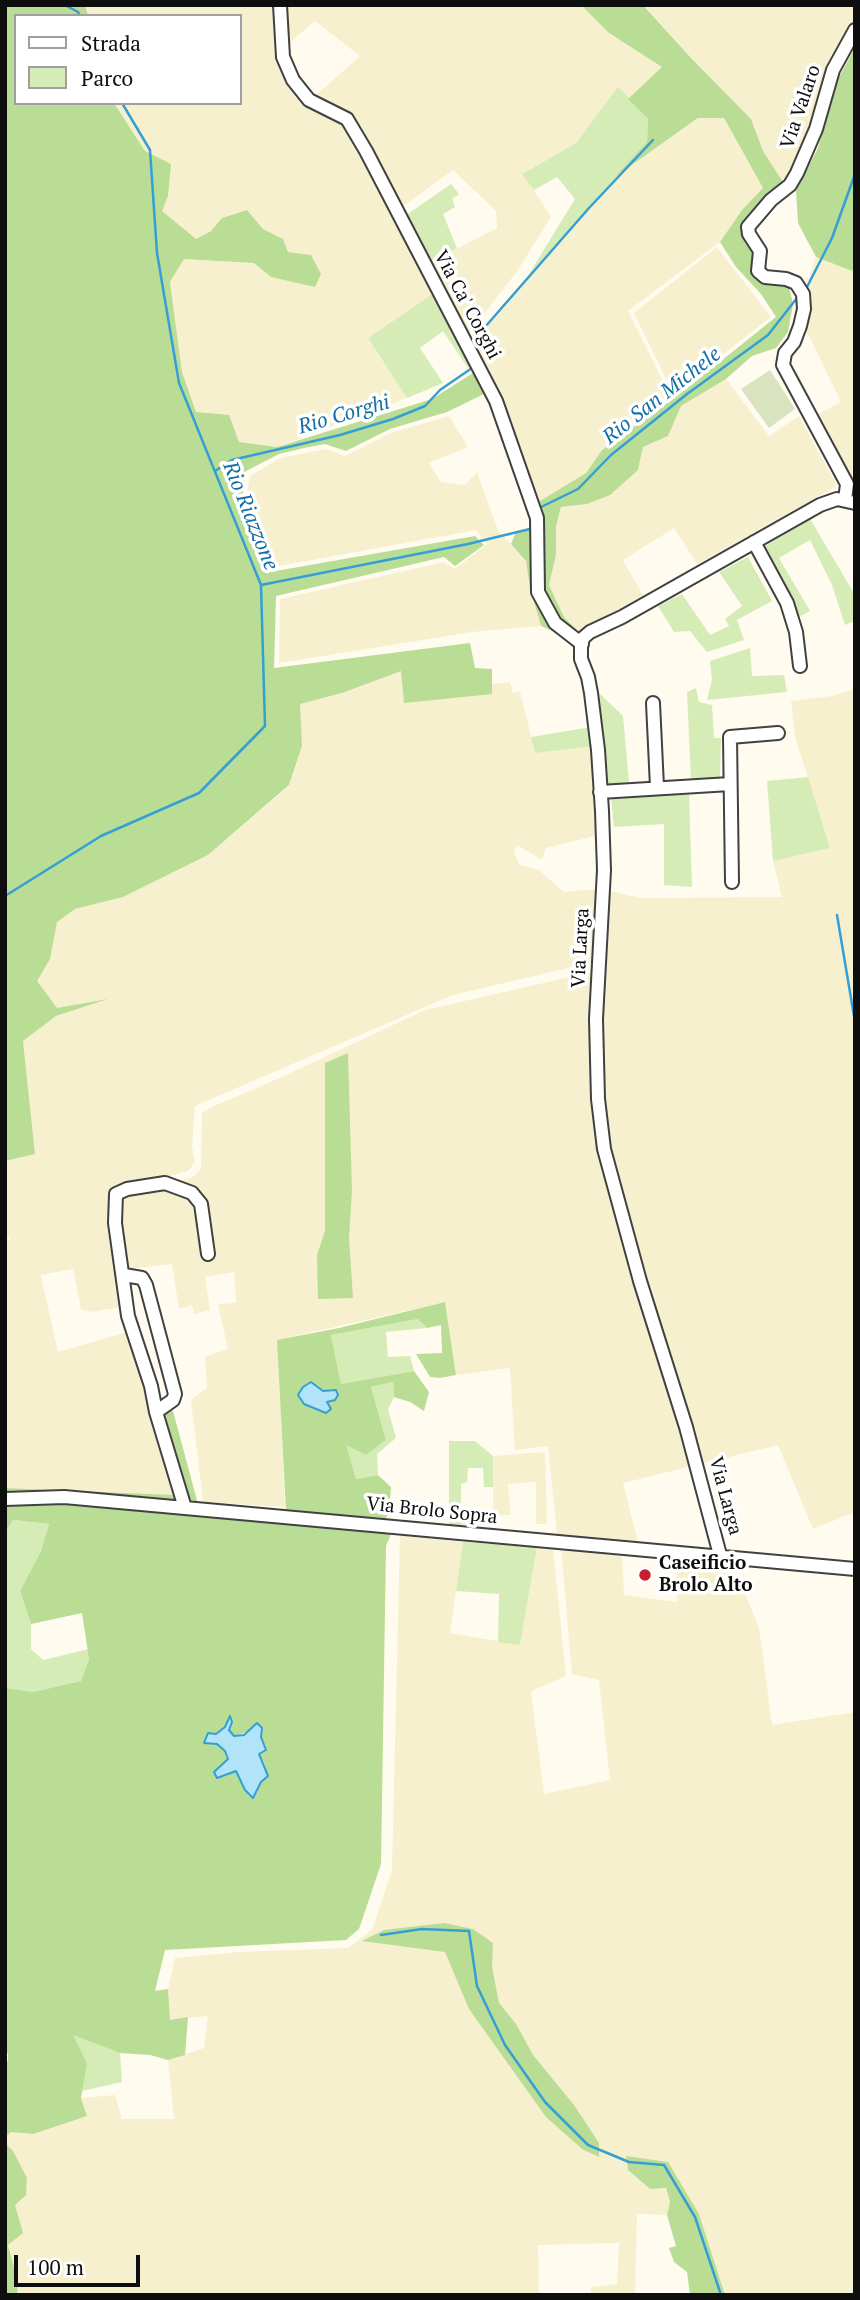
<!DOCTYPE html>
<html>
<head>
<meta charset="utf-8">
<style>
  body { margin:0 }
  #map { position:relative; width:860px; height:2300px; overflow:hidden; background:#fffbef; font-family:"PT Serif",serif }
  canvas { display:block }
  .frame { position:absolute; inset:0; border:7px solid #0e0e0e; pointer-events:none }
  .legend { position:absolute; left:14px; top:14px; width:228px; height:91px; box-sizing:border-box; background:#fff; border:2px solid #9f9f9f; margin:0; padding:9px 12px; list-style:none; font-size:21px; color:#0e0e0e }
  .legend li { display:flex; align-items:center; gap:14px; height:35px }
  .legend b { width:35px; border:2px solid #9f9f9f }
  .scale { position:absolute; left:14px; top:2255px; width:126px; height:32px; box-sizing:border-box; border:4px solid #0e0e0e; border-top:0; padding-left:9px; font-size:21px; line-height:24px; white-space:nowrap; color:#0e0e0e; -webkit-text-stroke:5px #fff; paint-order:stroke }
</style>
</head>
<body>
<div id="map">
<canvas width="860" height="2300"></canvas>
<div class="frame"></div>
<ul class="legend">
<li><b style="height:9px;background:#fff"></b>Strada</li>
<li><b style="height:19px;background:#d6ecb7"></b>Parco</li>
</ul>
<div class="scale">100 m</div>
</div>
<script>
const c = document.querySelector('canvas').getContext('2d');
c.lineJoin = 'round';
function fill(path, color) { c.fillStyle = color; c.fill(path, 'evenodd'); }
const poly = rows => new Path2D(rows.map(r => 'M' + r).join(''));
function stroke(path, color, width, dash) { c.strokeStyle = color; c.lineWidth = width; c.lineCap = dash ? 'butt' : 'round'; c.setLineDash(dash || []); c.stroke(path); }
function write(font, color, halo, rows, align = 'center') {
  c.font = font + ' "PT Serif",serif'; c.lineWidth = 7; c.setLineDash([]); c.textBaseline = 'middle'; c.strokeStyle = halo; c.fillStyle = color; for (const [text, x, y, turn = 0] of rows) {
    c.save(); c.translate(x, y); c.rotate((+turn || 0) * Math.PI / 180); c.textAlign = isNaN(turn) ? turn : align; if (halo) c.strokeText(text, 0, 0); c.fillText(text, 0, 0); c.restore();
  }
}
const farmland = poly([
  [85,5,274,5,292,83,345,124,434,293,368,338,407,398,277,447,239,442,196,412,182,372,170,282,184,259,254,263,271,277,288,252,283,239,263,229,247,210,222,218,211,231,196,239,161,211,168,196,145,151,114,103,240,103,240,16,88,16],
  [287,5,581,5,609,33,663,67,628,99,618,88,576,143,523,173,551,217,518,270,466,337,429,263,497,228,496,211,453,170,401,208,351,113,315,96,360,56,315,21,288,44],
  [644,5,669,5,669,7,672,5,855,5,855,17,827,69,804,150,783,182,763,151,751,119,691,58],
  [699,118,724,118,763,188,742,210,720,242,628,311,672,399,602,450,586,473,540,501,497,395,473,343,529,274,615,177],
  [717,247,771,317,673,393,634,313],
  [816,257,852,271,855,266,855,488,818,414,841,402,806,330,810,303,806,287],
  [726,379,769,436,799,416,837,486,697,564,674,528,623,560,643,595,579,632,564,617,549,585,556,555,556,526,561,507,587,504,638,470,643,447,668,436,681,406],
  [449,416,468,447,429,463,441,482,465,485,477,472,498,530,526,561,530,588,541,626,472,632,279,663,280,599,444,562,455,569,487,544,476,530,274,567,247,493,250,476,280,458,326,449,345,456,390,433],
  [401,670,404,702,492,693,492,684,510,682,513,693,520,691,535,752,595,746,599,835,546,848,542,860,517,845,514,853,520,865,539,870,564,892,596,889,594,962,453,995,195,1106,192,1146,195,1162,188,1171,112,1192,122,1307,91,1312,81,1309,73,1269,41,1275,58,1352,130,1331,155,1405,147,1407,174,1496,5,1488,5,1239,11,1240,5,1232,5,1161,35,1153,23,1041,56,1016,102,1001,57,1008,36,981,50,959,56,922,75,909,123,897,208,855,289,786,302,746,299,704,342,693],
  [855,689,855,1512,813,1529,778,1445,623,1483,638,1543,557,1534,548,1446,515,1450,510,1368,456,1375,445,1302,278,1340,285,1507,203,1502,191,1400,207,1388,205,1357,228,1349,218,1304,236,1303,234,1272,205,1277,210,1310,194,1314,192,1305,179,1309,172,1264,129,1269,118,1221,120,1197,193,1177,201,1169,202,1113,214,1106,282,1077,425,1010,605,969,609,891,641,898,782,897,773,861,830,848,795,737,791,701,832,696],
  [545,1452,547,1524,536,1524,536,1482,508,1484,511,1515,493,1515,493,1456],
  [400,1535,463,1542,450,1633,520,1645,537,1547,553,1549,566,1676,531,1691,544,1794,610,1780,599,1680,572,1674,561,1548,622,1556,624,1595,677,1602,676,1559,719,1564,729,1579,740,1582,759,1627,772,1725,855,1712,855,2295,725,2295,699,2214,627,2156,628,2170,650,2189,665,2187,670,2202,667,2215,637,2214,635,2295,591,2295,591,2287,617,2284,619,2243,538,2245,539,2295,17,2295,18,2283,8,2245,15,2205,13,2151,5,2143,5,2137,11,2132,33,2134,87,2116,81,2098,115,2095,122,2119,174,2119,168,2060,204,2048,208,2016,170,2020,168,1989,175,1958,239,1952,348,1948,372,1930,392,1870]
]);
const green = poly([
  [618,87,648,119,647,143,529,274,575,199,557,177,534,190,522,174,576,143],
  [451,184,459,194,452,199,455,207,443,214,457,248,429,263,405,216],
  [434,293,473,364,468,368,443,331,420,348,443,383,407,398,368,338],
  [810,519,855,595,855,621,845,625,832,585,810,540,779,558,810,611,797,618,793,603,760,549],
  [748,557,772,601,737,620,744,640,707,652,690,631,674,632,658,606,682,594,710,635,729,626,725,619,742,606,719,572],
  [750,648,752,676,784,675,787,692,707,700,712,680,710,661],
  [696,688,699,702,712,705,714,738,721,738,720,779,691,781,687,692],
  [599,693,623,716,629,782,606,786],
  [591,727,595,746,535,753,531,737],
  [808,777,830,848,773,861,767,781],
  [689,794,692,887,664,885,664,824,614,827,611,798],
  [418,1319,427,1328,386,1332,388,1357,410,1356,414,1371,341,1384,331,1335],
  [393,1382,394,1397,388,1409,396,1438,377,1454,378,1475,356,1479,345,1444,366,1455,386,1440,371,1387],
  [449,1441,475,1441,493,1456,493,1487,484,1487,483,1468,468,1468,467,1482,461,1484,461,1510,467,1512,467,1524,449,1526],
  [13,1520,49,1524,41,1551,20,1591,31,1624,31,1649,43,1660,89,1649,89,1659,81,1681,33,1692,5,1688,5,1533],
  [463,1542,537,1547,520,1645,498,1642,499,1594,456,1591],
  [72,2034,120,2053,122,2082,82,2091,87,2063]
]);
const forest = poly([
  [5,5,85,5,88,16,16,16,16,103,114,103,145,151,171,164,168,196,162,211,196,239,211,231,222,218,247,210,263,229,283,239,288,252,311,255,321,274,315,287,271,277,254,263,184,259,170,282,182,372,196,412,229,415,239,442,277,447,432,399,473,373,484,394,447,412,390,429,346,451,325,444,304,448,279,454,246,471,243,491,270,572,475,536,484,545,455,566,444,557,276,596,274,668,470,643,475,668,492,669,492,694,404,703,401,671,342,693,300,704,302,746,289,785,208,855,123,897,75,909,57,922,50,959,37,981,57,1008,108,999,56,1016,23,1041,35,1154,5,1161],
  [581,5,643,5,691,58,751,119,763,151,783,182,761,201,741,233,755,251,754,272,769,285,789,287,793,304,788,332,776,348,752,356,726,379,681,406,668,436,643,447,638,470,610,495,587,504,561,507,556,526,556,555,549,585,564,617,576,629,557,633,541,626,530,588,526,561,511,544,516,532,530,528,544,514,540,501,586,473,602,450,686,389,776,317,761,294,736,267,720,242,742,210,763,188,724,118,698,118,615,177,647,142,648,119,628,99,662,67,609,33],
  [855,48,855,266,852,271,816,257,798,223,796,191,818,148,838,79],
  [348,1053,352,1191,349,1238,353,1298,318,1299,317,1255,325,1231,325,1063],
  [445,1302,456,1375,440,1378,430,1377,416,1354,442,1353,441,1325,427,1328,418,1319,331,1335,341,1384,414,1371,429,1392,424,1411,410,1402,394,1397,393,1382,371,1387,386,1440,366,1455,346,1445,356,1479,378,1475,391,1487,389,1515,385,1518,397,1520,386,1546,381,1864,359,1929,346,1940,165,1950,155,1991,168,1989,170,2020,188,2017,185,2055,168,2060,150,2055,120,2053,73,2035,87,2063,81,2098,87,2116,33,2134,11,2132,5,2137,5,2062,8,2061,8,2053,5,2053,5,1688,33,1692,81,1681,89,1659,82,1613,31,1624,20,1591,41,1551,49,1524,13,1520,5,1533,5,1488,174,1495,147,1407,155,1405,173,1411,198,1504,286,1511,277,1340,339,1328],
  [225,1727,234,1736,250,1731,261,1737,266,1750,259,1754,265,1765,257,1793,245,1790,236,1770,229,1774,214,1772,228,1759,225,1751,208,1733,216,1734],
  [444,1923,473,1929,493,1943,492,1967,499,2003,516,2024,533,2055,574,2105,599,2143,599,2157,582,2149,546,2117,469,2009,445,1952,362,1941,384,1930],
  [5,2143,13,2151,27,2178,26,2195,15,2205,23,2233,8,2245,18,2283,17,2295,5,2295],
  [626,2156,668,2162,699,2214,725,2295,690,2295,687,2272,674,2262,669,2248,676,2246,667,2215,670,2202,666,2188,650,2189,628,2170]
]);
const cemetery = poly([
  [770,370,795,409,769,428,741,389]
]);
const water = poly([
  [311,1382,323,1391,336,1390,338,1395,335,1400,327,1402,331,1409,326,1413,304,1404,298,1395,303,1387,311,1382],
  [230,1716,232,1722,229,1730,234,1736,244,1735,257,1723,262,1728,261,1737,266,1750,259,1754,268,1776,261,1782,253,1798,245,1790,236,1771,217,1778,214,1772,228,1759,225,1751,217,1744,204,1743,208,1733,216,1734,225,1727,230,1716]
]);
const stream = poly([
  [65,5,78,12,80,16],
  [807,287,832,238,855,174],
  [471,343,589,208,653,140],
  [215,471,232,460,340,435,393,419,425,406,440,390,472,368],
  [539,508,578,489,611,455,687,394,768,335,797,298],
  [261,585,468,544,534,528],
  [5,896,101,836,199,793,265,726,261,585,179,383,157,253,150,150,122,103],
  [837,915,855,1022],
  [381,1935,422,1929,469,1931,477,1986,505,2045,545,2102,588,2145,629,2162,664,2165,695,2217,721,2295]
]);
const minor = poly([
  [280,5,283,57,293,80,309,100,347,119,366,151,496,401,537,518,538,592,555,623,582,644],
  [845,500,847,484,783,365,785,353,794,342,800,326,804,309,803,294,796,283,786,279,765,277,758,271,760,251,749,234,748,227,771,200,790,185,797,173,816,129,833,70,855,30],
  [754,542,787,603,796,632,800,666],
  [653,703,657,787],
  [600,792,730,784],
  [732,882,730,737,778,733],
  [124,1275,142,1278,146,1285,175,1394,173,1400,156,1412],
  [5,1499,64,1497,855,1569],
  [185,1508,156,1412,151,1386,128,1316,115,1223,116,1194,127,1189,165,1183,192,1193,201,1204,208,1254],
  [720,1555,686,1427,640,1281,604,1149,598,1099,596,1019,604,870,602,811,598,750,591,693,588,677,581,659,581,646,583,638,590,632,622,617,820,505,837,499,855,503]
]);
const markers = [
  [645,1575,7,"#c61f32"]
];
const streetNames = [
  ["Via Valaro",801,107,-71],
  ["Via Ca' Corghi",467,305,62],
  ["Via Larga",581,948,-87],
  ["Via Larga",725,1496,75],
  ["Via Brolo Sopra",432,1511,6]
];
const poiNames = [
  ["Caseificio",659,1564],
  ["Brolo Alto",659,1586]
];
const waterNames = [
  ["Rio San Michele",662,396,-38],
  ["Rio Corghi",344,415,-16],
  ["Rio Riazzone",250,516,68]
];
fill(farmland, '#f7f0ce');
fill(green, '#d6ecb7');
fill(forest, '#badd95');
fill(cemetery, '#d9e3bf');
fill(water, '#b1e3f9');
stroke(water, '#359fd4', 2);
stroke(stream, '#359fd4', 2.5);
stroke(minor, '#414141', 16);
stroke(minor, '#fff', 12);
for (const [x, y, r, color] of markers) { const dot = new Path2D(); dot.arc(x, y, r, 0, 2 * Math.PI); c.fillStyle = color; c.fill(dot); stroke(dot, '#fff', 2.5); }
write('19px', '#0e0e0e', '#fff', streetNames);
write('bold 19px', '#0e0e0e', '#fff', poiNames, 'left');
write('italic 21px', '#116fa7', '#fff', waterNames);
</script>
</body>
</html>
